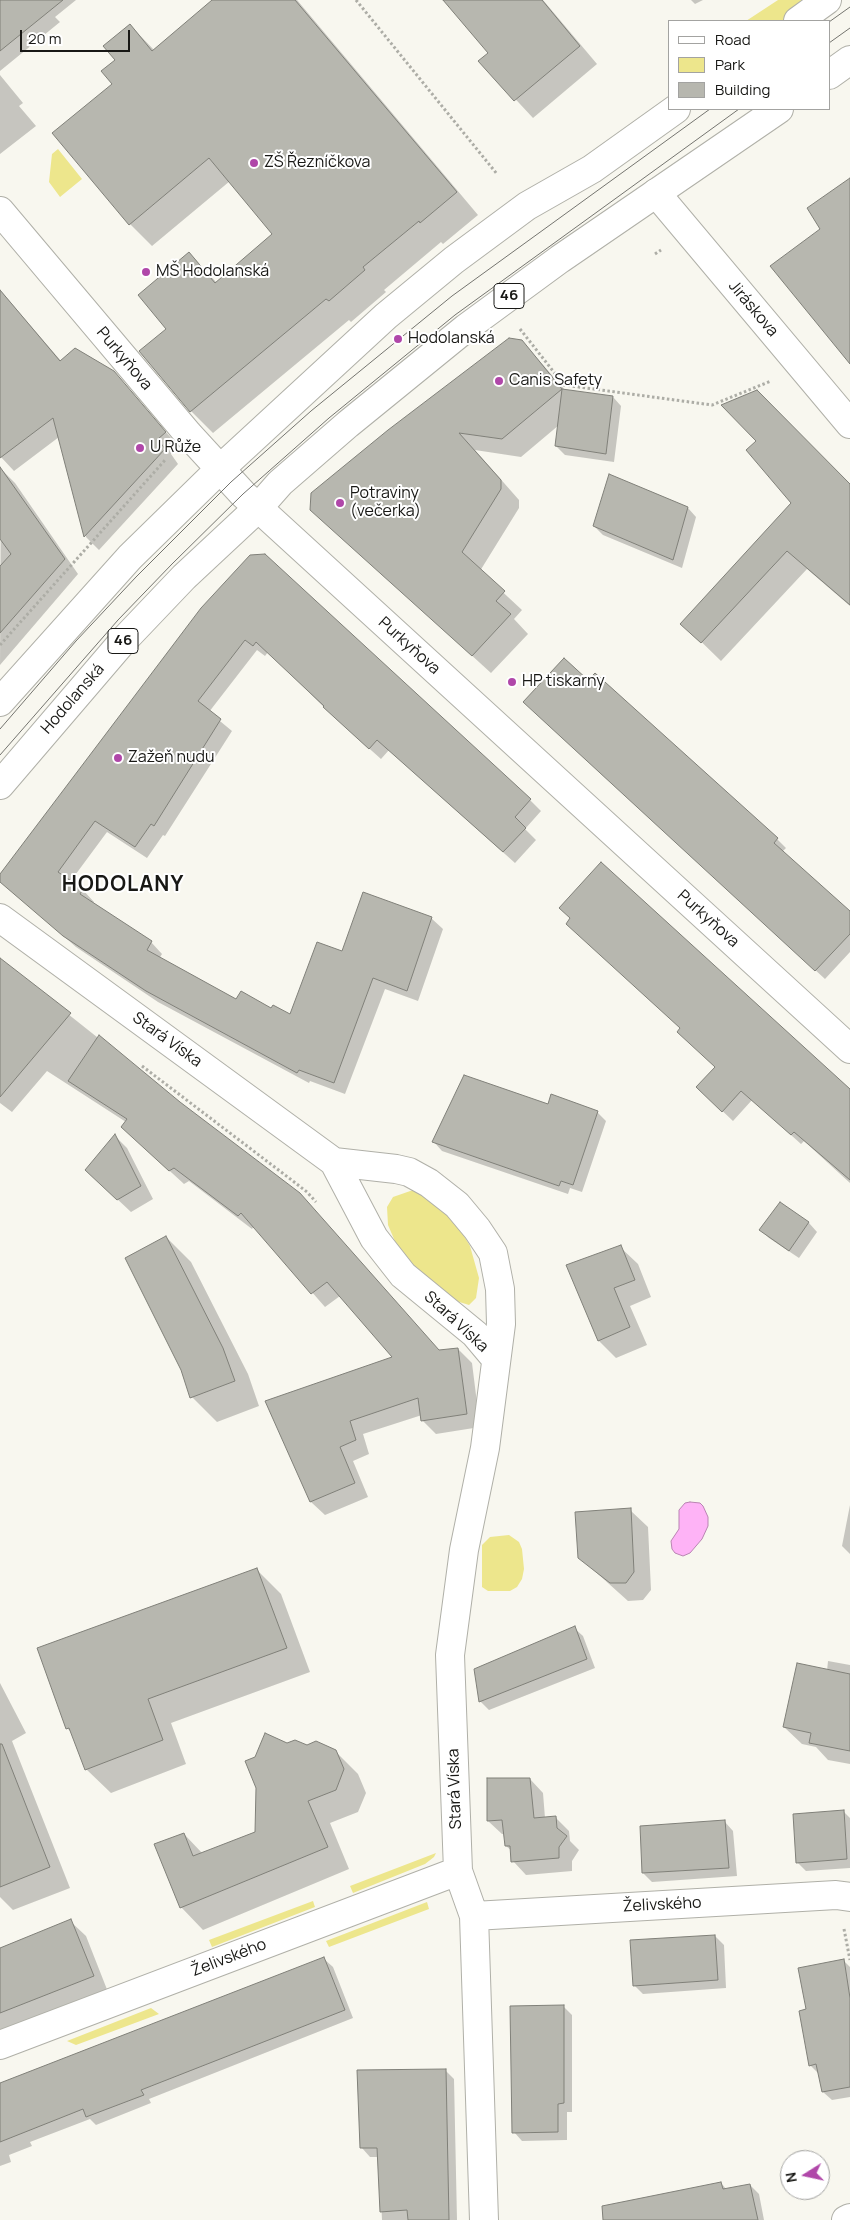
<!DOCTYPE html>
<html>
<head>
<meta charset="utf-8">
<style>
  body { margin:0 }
  #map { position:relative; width:850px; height:2220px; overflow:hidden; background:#f8f7ef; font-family:Manrope,sans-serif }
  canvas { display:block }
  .legend { position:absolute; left:668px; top:20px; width:162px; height:90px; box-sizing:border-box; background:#fff; border:1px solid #a3a3a1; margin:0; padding:6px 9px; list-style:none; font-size:15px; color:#181815 }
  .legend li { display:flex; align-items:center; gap:10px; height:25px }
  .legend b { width:25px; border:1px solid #a3a3a1 }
  .north { position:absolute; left:780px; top:2150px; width:50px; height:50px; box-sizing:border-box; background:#fff; border:1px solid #a3a3a1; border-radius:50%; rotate:260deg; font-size:14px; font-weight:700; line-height:20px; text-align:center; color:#181815 }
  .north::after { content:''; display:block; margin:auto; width:18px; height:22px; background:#b047a9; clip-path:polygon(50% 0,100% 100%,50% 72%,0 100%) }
  .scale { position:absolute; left:20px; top:30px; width:110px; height:22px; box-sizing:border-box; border:2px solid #181815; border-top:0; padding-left:6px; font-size:15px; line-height:18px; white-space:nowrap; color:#181815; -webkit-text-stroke:4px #fff; paint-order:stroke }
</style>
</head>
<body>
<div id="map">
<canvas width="850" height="2220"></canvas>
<ul class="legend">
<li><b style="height:6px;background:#fff"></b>Road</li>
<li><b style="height:14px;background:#ede68c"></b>Park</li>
<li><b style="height:14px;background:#b7b7af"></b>Building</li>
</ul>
<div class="north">N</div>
<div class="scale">20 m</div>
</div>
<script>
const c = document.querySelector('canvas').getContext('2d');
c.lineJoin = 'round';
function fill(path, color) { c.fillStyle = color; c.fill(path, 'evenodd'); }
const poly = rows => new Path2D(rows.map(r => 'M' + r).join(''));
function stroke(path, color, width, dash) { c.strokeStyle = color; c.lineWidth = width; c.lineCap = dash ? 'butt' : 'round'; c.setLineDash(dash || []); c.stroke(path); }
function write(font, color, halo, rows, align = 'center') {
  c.font = font + ' Manrope,sans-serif'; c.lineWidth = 4; c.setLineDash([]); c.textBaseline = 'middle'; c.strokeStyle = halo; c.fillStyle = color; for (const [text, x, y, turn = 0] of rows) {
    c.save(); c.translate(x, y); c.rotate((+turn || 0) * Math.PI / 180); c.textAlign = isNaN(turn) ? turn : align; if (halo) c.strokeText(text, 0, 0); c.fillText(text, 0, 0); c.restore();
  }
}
const green = poly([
  [778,0,811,0,783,21,746,21],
  [58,149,82,179,60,197,49,182,52,154],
  [416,1189,434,1201,457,1224,470,1246,479,1278,476,1298,469,1305,453,1300,426,1280,400,1253,388,1225,387,1207,393,1197],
  [509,1535,519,1542,522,1549,524,1569,522,1579,517,1587,510,1591,488,1591,482,1587,482,1545,490,1537],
  [436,1853,434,1857,425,1864,353,1893,350,1886],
  [313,1901,315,1907,212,1947,209,1940],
  [427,1902,429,1909,329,1947,326,1941],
  [151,2008,159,2014,76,2045,67,2041]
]);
const water = poly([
  [690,1502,700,1503,703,1506,708,1517,708,1526,702,1539,690,1553,683,1556,675,1553,672,1549,671,1541,679,1529,679,1510,685,1503,690,1502]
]);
const shadow = poly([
  [0,0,76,0,55,17,60,22,0,71],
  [214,0,297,0,478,215,443,244,441,242,384,290,386,292,351,322,349,320,213,433,191,411,141,352,168,329,189,253,217,283,274,234,230,181,152,246,130,224,114,85,117,60,130,25,154,50],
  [445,0,543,0,597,64,533,118,480,61,490,53],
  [691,0,703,0,695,4],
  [0,75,23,103,19,106,36,126,0,154],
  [0,290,61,361,113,372,179,447,171,454,178,464,99,550,86,537,59,437,14,471,0,456],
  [522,341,565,390,613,397,621,406,614,462,565,455,556,446,559,425,521,457,475,450,519,500,519,508,480,571,522,610,514,619,528,634,491,673,311,509],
  [1,469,15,483,78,574,0,665],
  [850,486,850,606,807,569,721,661,682,623],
  [688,508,696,517,682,568,603,535,594,526],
  [202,608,530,800,541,811,525,829,536,840,515,863,389,750,381,759,335,718,268,652,265,656,257,650,209,712,232,731,165,836,163,835,147,858,107,832,70,882,83,890,94,902,92,904,151,942,162,954,159,959,237,1000,291,1016,343,953,431,918,443,929,418,1001,385,989,345,1094,310,1081,309,1083,158,1002,76,947,0,880,0,876],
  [595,675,777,839,786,848,782,852,850,912,850,952,825,979,533,711,588,682],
  [0,960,180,1103,300,1194,442,1356,458,1349,472,1363,480,1427,436,1434,422,1420,422,1415,363,1434,369,1454,353,1461,368,1497,325,1515,311,1502,266,1402,394,1357,340,1296,325,1307,254,1226,252,1229,189,1181,184,1184,136,1140,126,1122,47,1071,12,1112,0,1103],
  [697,1087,850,1089,850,1183,804,1141,801,1144,752,1100,733,1121],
  [549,1105,597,1112,606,1121,582,1192,570,1188,568,1194,442,1151,434,1142],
  [115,1136,127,1148,153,1199,131,1212,99,1182],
  [780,1203,809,1223,817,1232,799,1258,769,1238,761,1230],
  [166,1237,191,1262,248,1374,259,1406,217,1422,192,1397],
  [620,1247,638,1264,651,1297,630,1306,647,1345,616,1358,599,1341],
  [850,1505,850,1554,842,1546],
  [630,1510,648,1527,651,1590,643,1600,628,1601,579,1557],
  [257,1570,281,1594,310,1672,171,1723,186,1764,111,1793,86,1769,73,1734,67,1728],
  [574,1628,583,1636,595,1668,489,1710,480,1701],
  [828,1661,850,1665,850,1764,828,1760,816,1747,802,1744,784,1727,827,1671],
  [0,1683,26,1733,12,1741,70,1888,13,1910,0,1897],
  [287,1745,335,1751,358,1774,366,1793,358,1812,330,1823,349,1869,203,1930,181,1907,184,1834,203,1854,257,1832],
  [530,1779,543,1793,545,1818,556,1818,569,1831,570,1841,579,1850,572,1861,572,1871,526,1875,513,1861,512,1851,506,1846,505,1834,502,1834,488,1821],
  [844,1812,850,1818,850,1868,806,1871,797,1862],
  [725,1822,733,1831,737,1876,652,1882,643,1873],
  [70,1921,86,1936,108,1992,0,2034,0,1948],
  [715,1936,724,1945,726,1988,643,1994,634,1985],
  [324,1959,333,1967,353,2018,149,2099,151,2103,96,2125,90,2119,30,2142,32,2146,9,2155,11,2162,0,2166,0,2085],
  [843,1960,850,1967,850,2097,832,2100,823,2092,819,2074,810,2065,807,2010],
  [563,2006,572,2015,572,2112,567,2112,567,2140,522,2141,514,2132],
  [445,2070,454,2079,457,2220,382,2220,379,2157,370,2157,362,2148],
  [721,2183,727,2190,750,2185,759,2194,764,2220,630,2220]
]);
const building = poly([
  [0,0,63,0,0,51,0,0],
  [212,0,295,0,457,192,420,223,419,221,363,267,365,270,329,301,326,299,190,412,139,351,166,329,138,295,189,252,215,283,272,234,209,158,129,225,52,133,112,84,101,71,115,60,103,46,130,24,152,51,212,0],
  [443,0,542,0,580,46,514,101,478,61,488,53,443,0],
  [850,178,850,364,770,266,820,229,807,208,850,178],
  [0,290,60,361,75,348,114,371,166,432,158,439,165,449,84,537,53,418,0,458,0,290],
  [509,338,522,340,562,389,502,439,459,433,501,480,501,489,462,552,505,591,496,601,511,614,472,656,310,510,311,493,388,430,509,338],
  [562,389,613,396,606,454,555,446,562,389],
  [757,390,850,484,850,605,787,551,701,643,680,624,791,503,746,450,756,441,721,405,757,390],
  [0,467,65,559,0,633,0,566,11,554,0,539,0,467],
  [609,474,688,507,673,560,593,526,609,474],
  [265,554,531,799,515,817,526,828,503,852,377,740,369,749,323,707,324,706,256,642,253,646,245,640,198,701,221,719,154,826,151,824,135,847,95,821,58,872,83,889,80,894,152,941,147,950,236,999,241,991,271,1008,273,1005,290,1014,317,942,342,951,363,892,432,917,407,991,373,978,334,1083,299,1070,297,1073,146,991,63,936,0,882,0,874,201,608,250,555,265,554],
  [564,658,588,680,595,673,778,838,774,843,850,911,850,934,815,971,523,702,564,658],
  [601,862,850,1089,850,1180,794,1132,791,1135,741,1091,722,1112,696,1087,715,1067,677,1032,680,1028,566,924,570,918,559,908,601,862],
  [0,958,71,1013,0,1097,0,958],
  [99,1035,180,1102,300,1193,439,1350,458,1348,467,1414,421,1421,418,1398,350,1421,356,1440,340,1447,355,1483,310,1502,265,1401,392,1357,327,1282,311,1294,241,1213,238,1216,174,1168,169,1171,121,1127,127,1119,68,1081,99,1035],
  [464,1075,548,1104,551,1094,598,1111,573,1185,561,1181,559,1186,432,1142,464,1075],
  [115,1134,141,1186,117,1200,85,1170,115,1134],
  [780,1202,809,1222,789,1251,759,1230,780,1202],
  [166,1236,223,1348,235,1381,190,1398,181,1370,125,1258,166,1236],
  [621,1245,635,1280,614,1288,630,1327,598,1341,566,1265,621,1245],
  [631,1508,634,1572,626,1583,610,1583,578,1558,575,1512,631,1508],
  [257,1568,287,1648,148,1699,163,1740,85,1770,69,1728,66,1729,37,1648,257,1568],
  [575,1626,587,1659,479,1702,474,1669,575,1626],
  [797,1663,850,1674,850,1751,809,1743,811,1733,783,1727,797,1663],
  [265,1733,287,1743,295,1740,307,1745,316,1741,336,1750,344,1769,336,1790,308,1801,328,1847,180,1908,154,1844,184,1833,193,1856,255,1832,256,1788,245,1761,255,1757,265,1733],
  [0,1744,2,1744,50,1867,0,1887,0,1744],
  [487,1778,530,1778,534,1818,556,1816,557,1828,567,1836,559,1847,559,1858,511,1862,510,1846,505,1846,502,1820,487,1821,487,1778],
  [844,1810,847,1859,796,1863,793,1814,844,1810],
  [725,1820,729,1868,642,1873,640,1826,725,1820],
  [71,1919,94,1976,0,2013,0,1948,71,1919],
  [715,1935,718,1980,633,1986,630,1940,715,1935],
  [324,1957,345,2010,141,2090,144,2095,86,2117,83,2109,0,2142,0,2083,324,1957],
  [844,1959,850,1998,850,2087,822,2092,816,2064,809,2066,799,2011,806,2009,798,1968,844,1959],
  [564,2005,564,2103,558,2104,558,2132,512,2133,510,2006,564,2005],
  [446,2069,449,2220,408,2220,407,2210,380,2212,377,2148,360,2148,357,2070,446,2069],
  [721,2182,723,2189,750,2184,758,2220,603,2220,602,2206,721,2182]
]);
const path = poly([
  [356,0,497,174],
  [655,254,661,250],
  [520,329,564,385,712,405,771,381],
  [0,645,166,459],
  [142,1066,289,1178,307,1192,316,1202],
  [844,1929,850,1960]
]);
const minor = poly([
  [656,193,850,424],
  [0,211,188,434,243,494,850,1049],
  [0,918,334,1162,396,1169,409,1172,429,1183,457,1205,477,1229,493,1253,500,1289,501,1324,485,1448,464,1550,450,1655,458,1871,474,1916,484,2220],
  [334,1162,374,1238,403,1275,475,1334,496,1359],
  [474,1916,836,1895,850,1897],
  [0,2045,458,1871],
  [846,2220,850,2218]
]);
const primary = poly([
  [798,21,827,0],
  [829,75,850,60],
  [0,702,130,557,220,469,386,316,454,260,527,206,592,169,676,109],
  [0,785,124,640,184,577,258,508,280,483,348,424,466,328,560,259,779,109]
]);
const tram = poly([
  [829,22,850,7],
  [829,43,850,28],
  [0,729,76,641,136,577,231,482,311,411,452,296,710,109],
  [0,755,118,620,172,564,243,494,329,418,455,315,739,109]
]);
const markers = [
  [254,163,5,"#b047a9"],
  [146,272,5,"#b047a9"],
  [398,339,5,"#b047a9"],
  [499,381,5,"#b047a9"],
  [140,448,5,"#b047a9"],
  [340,503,5,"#b047a9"],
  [512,682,5,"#b047a9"],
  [118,758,5,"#b047a9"]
];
const shields = [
  [509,296,30],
  [123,641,30]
];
const shieldNames = [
  ["46",509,296],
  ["46",123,641]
];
const poiNames = [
  ["ZŠ Řezníčkova",264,163],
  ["MŠ Hodolanská",156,272],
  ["Hodolanská",408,339],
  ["Canis Safety",509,381],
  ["U Růže",150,448],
  ["Potraviny",350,494],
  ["(večerka)",350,512],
  ["HP tiskarny",522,682],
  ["Zažeň nudu",128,758]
];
const streetNames = [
  ["Jiráskova",753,309,50],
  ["Purkyňova",124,359,50],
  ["Purkyňova",409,646,42],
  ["Hodolanská",73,699,-49],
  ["Purkyňova",708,919,42],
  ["Stará Víska",167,1040,36],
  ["Stará Víska",456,1322,43],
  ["Stará Víska",455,1789,-92],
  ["Želivského",662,1905,-3],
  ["Želivského",229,1958,-21]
];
const districtNames = [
  ["HODOLANY",123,885]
];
fill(green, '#ede68c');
fill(water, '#feb3f6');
stroke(water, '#b984b2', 1);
fill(shadow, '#0003');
fill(building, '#b7b7af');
stroke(building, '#808079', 1);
stroke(minor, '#b0b0a8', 30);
stroke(primary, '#b0b0a8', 30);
stroke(path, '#adada6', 3, [2.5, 2.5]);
stroke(minor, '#fff', 28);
stroke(primary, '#fff', 28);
stroke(tram, '#74746f', 1);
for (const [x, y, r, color] of markers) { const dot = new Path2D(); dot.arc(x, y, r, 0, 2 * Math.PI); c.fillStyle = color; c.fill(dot); stroke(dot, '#fff', 2); }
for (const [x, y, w] of shields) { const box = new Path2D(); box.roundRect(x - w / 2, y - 12.5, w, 25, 4); c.fillStyle = '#fff'; c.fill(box); stroke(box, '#181815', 1); }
write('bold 15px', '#181815', null, shieldNames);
write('16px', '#181815', '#fff', poiNames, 'left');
write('16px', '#181815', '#fff', streetNames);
c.letterSpacing = '1px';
write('bold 21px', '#181815', '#fff', districtNames);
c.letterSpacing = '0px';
</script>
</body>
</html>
